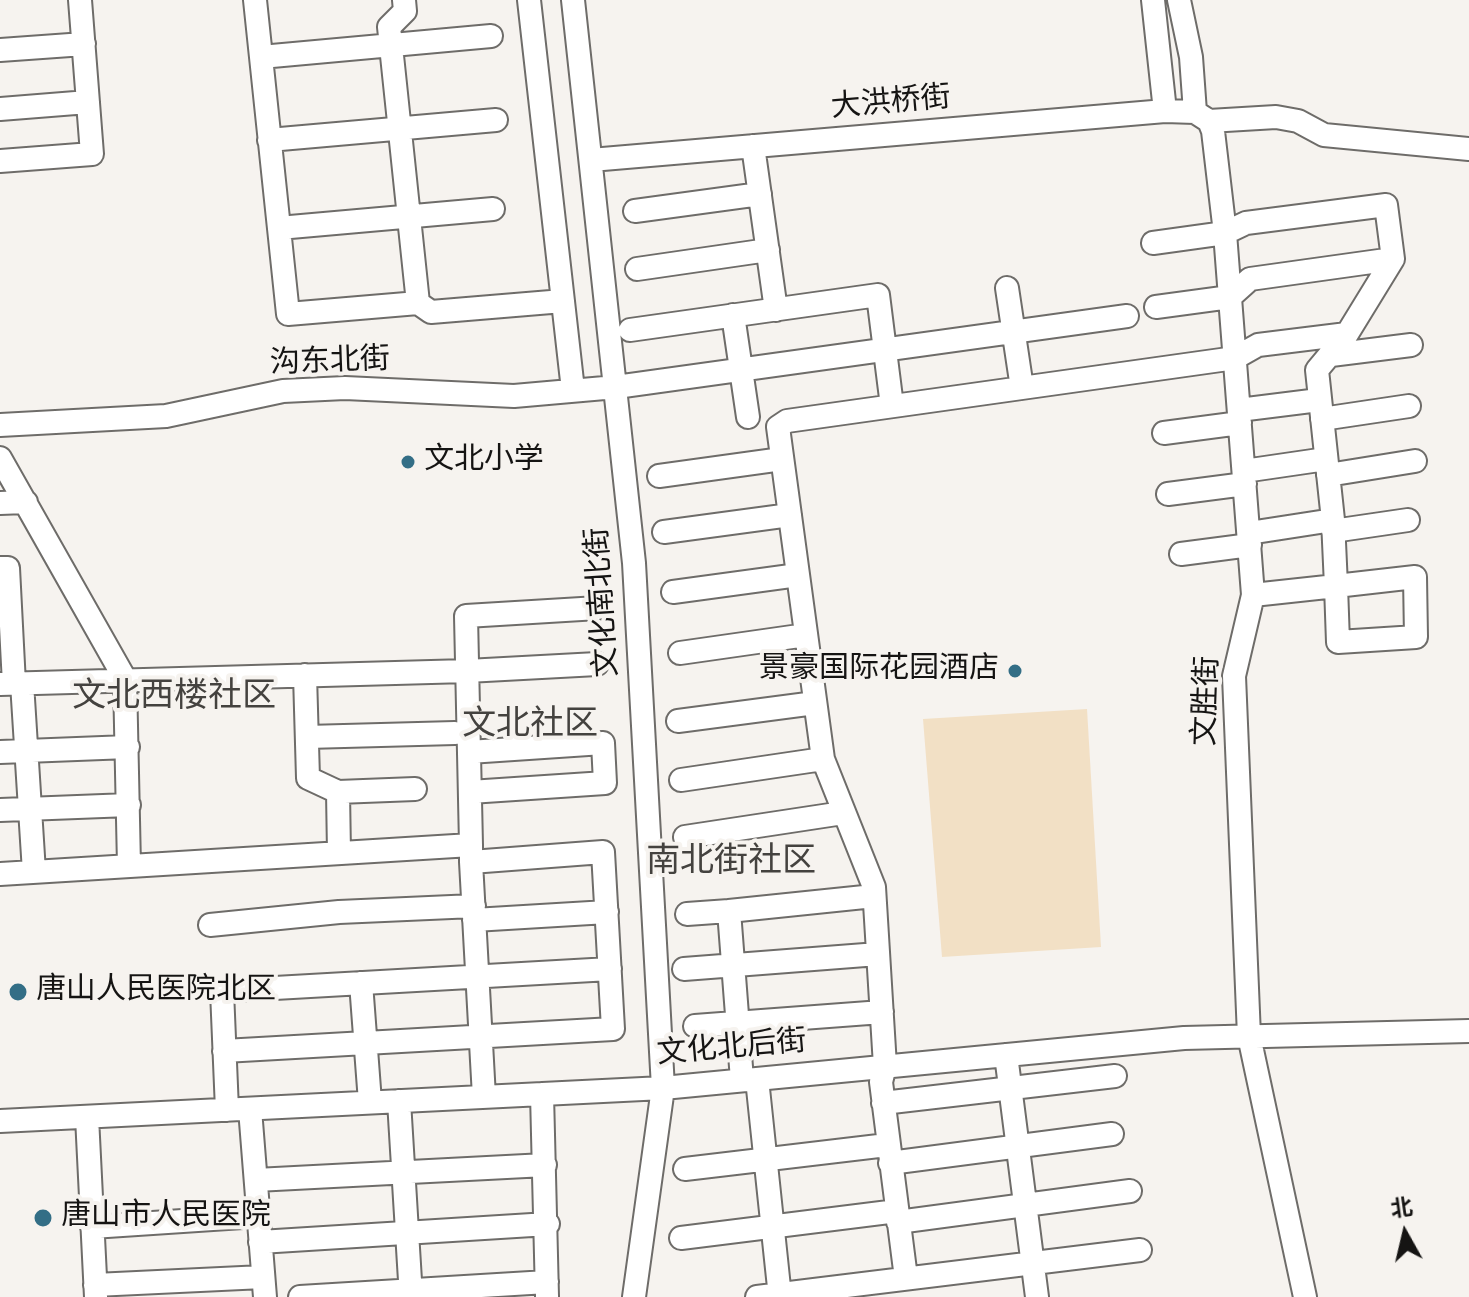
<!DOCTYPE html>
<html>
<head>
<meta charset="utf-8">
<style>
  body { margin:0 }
  #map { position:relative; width:1469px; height:1297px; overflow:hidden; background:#f6f3ef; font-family:Spectral,"Noto Sans SC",serif }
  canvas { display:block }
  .north { position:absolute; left:1365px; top:1193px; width:80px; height:80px; -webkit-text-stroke:6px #f6f3ef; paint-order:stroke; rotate:352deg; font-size:22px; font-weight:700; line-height:32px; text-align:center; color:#151413 }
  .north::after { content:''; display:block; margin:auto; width:28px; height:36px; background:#151413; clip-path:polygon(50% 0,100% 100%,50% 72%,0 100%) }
</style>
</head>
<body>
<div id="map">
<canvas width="1469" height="1297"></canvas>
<div class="north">北</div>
</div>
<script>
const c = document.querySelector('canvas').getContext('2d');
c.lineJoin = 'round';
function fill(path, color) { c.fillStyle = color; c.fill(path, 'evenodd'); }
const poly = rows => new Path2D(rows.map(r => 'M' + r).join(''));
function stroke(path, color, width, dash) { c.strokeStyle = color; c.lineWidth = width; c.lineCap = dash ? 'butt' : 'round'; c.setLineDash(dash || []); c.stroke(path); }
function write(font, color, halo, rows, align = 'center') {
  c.font = font + ' Spectral,"Noto Sans SC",serif'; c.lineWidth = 8; c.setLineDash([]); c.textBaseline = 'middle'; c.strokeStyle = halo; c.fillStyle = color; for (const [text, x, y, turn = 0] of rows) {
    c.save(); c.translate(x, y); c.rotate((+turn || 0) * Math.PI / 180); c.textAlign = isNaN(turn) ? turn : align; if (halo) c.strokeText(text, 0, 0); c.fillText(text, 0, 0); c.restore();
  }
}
const green = poly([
  [1087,709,1101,947,942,957,923,719]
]);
const minor = poly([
  [255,0,288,314,418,303,431,312,563,301],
  [404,0,405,11,389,27,418,303],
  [529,0,573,390],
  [573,0,634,563,663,1088,634,1297],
  [1153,0,1165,111],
  [1179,0,1191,57,1195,112],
  [0,50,84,44],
  [261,57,491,36],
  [0,109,88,102],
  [1195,112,1209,121,1213,131,1225,233,1253,595,1234,676,1249,1036,1305,1297],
  [1209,121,1276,117,1298,121,1324,135,1469,149],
  [269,140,496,120],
  [753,146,776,310],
  [591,160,1165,111,1195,112],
  [0,161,92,154,80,0],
  [635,211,760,194],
  [279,228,493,209],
  [1153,243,1225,233,1246,223,1386,205,1393,259,1347,334,1317,370,1333,520,1336,586,1338,642,1416,637,1415,577,1336,586,1253,595],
  [637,269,768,250],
  [1007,288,1022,388],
  [1156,307,1230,297,1250,279,1393,259],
  [733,315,748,417],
  [630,330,878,295,892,406],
  [1331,355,1411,345],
  [1239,410,1319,400],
  [1322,419,1409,406],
  [0,425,166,416,283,391,345,388,514,396,616,387,1127,316],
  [1164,433,1240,423],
  [0,458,125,679,129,866],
  [1244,471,1326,459],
  [1328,475,1415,461],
  [659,476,782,459],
  [1168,494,1245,484],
  [0,503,26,502],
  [1333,531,1408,520],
  [664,532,790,515],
  [1249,533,1333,520],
  [1181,554,1250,545],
  [0,568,8,568,14,684],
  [673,592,798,575],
  [680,653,806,635],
  [305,675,308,778,338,792],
  [22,683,34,872],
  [0,684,467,671,597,664],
  [678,721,815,703],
  [307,737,455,733],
  [0,752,128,747],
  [469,752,603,743,605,783,470,792],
  [681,780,823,759],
  [0,810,129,805],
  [685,837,843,813],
  [339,853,338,792,415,789],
  [471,862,484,1097],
  [0,874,471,845],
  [687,914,729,911],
  [474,920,607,912],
  [210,925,339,912,474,906],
  [684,969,878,954],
  [361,983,370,1102],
  [695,1026,882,1012],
  [224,1051,613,1029,603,852,471,862,471,845,466,616,598,608],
  [1006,1055,1037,1297],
  [757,1079,780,1297],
  [742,1080,729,911,874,896],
  [542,1094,547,1296],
  [399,1101,411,1297],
  [883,1103,1115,1076],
  [250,1109,265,1297],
  [227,1110,222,991,610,969],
  [87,1117,96,1297],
  [0,1121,663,1088,1184,1038,1469,1031],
  [890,1163,1112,1134],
  [685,1169,887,1145],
  [256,1180,545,1165],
  [898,1222,1130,1191],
  [92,1227,258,1216],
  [681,1238,897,1211],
  [260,1242,548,1224],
  [906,1278,881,1082,885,1066,874,887,823,759,778,427,787,421,1235,358,1258,345,1347,334],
  [95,1285,263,1277],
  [300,1297,547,1282],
  [757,1297,1140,1250]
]);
const markers = [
  [408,462,8,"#336e86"],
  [1015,671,8,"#336e86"],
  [18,992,10,"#336e86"],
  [43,1218,10,"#336e86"]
];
const streetNames = [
  ["大洪桥街",891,105,-5],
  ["沟东北街",330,364,-2],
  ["文化南北街",605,602,-94],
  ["文胜街",1209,701,-88],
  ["文化北后街",732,1050,-5]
];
const poiNames = [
  ["文北小学",424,462],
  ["景豪国际花园酒店",999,671,"right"],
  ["唐山人民医院北区",36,992],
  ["唐山市人民医院",61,1218]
];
const quarterNames = [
  ["文北西楼社区",174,699],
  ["文北社区",530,727],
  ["南北街社区",731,864]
];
fill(green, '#f2e0c5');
stroke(minor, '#6e6c69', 26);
stroke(minor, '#fff', 22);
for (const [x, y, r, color] of markers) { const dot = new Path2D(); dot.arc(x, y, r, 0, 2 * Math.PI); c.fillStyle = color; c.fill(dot); stroke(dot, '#f6f3ef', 3); }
write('30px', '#151413', '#f6f3ef', streetNames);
write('30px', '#151413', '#f6f3ef', poiNames, 'left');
write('34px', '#44423f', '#f6f3ef', quarterNames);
</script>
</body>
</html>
